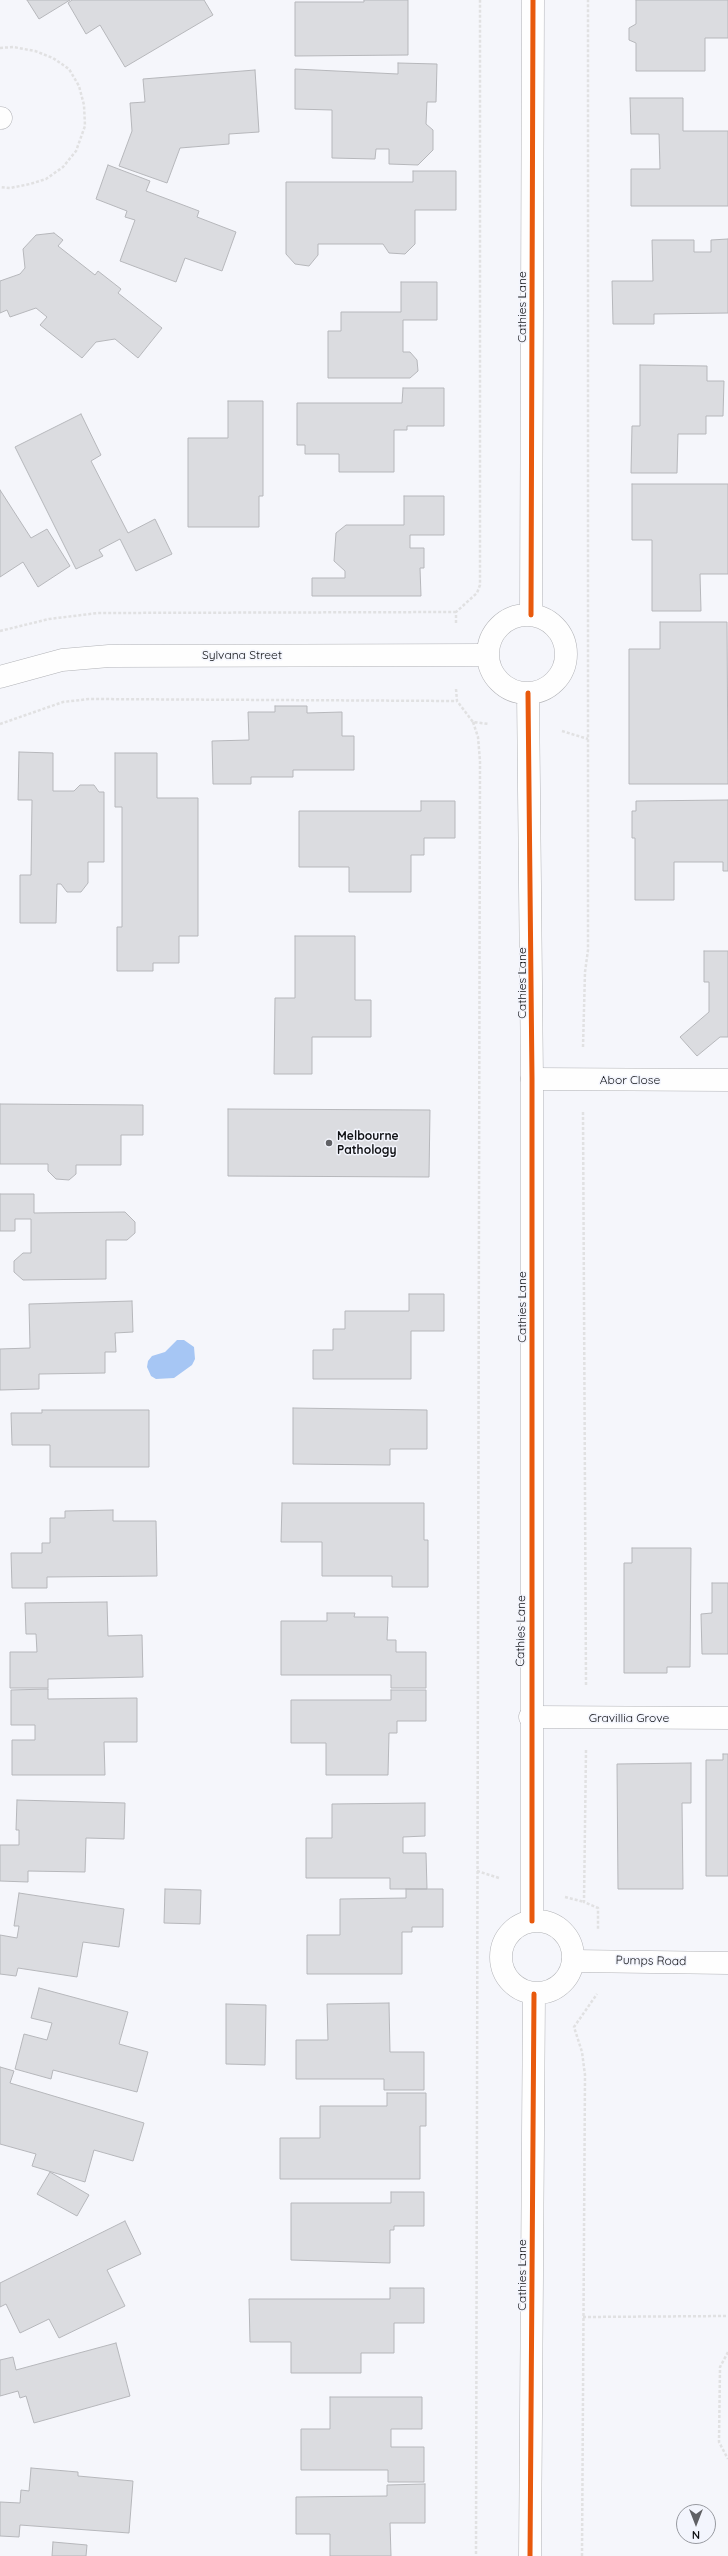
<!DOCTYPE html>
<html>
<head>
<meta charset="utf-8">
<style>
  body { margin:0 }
  #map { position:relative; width:728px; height:2556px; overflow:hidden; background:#f5f6fb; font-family:Quicksand,sans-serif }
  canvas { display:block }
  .north { position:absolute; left:676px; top:2504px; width:40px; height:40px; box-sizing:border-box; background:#f3f5fd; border:1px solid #989aa0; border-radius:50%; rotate:180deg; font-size:11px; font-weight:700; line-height:16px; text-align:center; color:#101114 }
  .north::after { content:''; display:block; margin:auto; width:14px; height:18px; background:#606165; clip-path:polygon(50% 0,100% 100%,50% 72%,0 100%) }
</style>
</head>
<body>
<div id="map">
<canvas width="728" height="2556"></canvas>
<div class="north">N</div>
</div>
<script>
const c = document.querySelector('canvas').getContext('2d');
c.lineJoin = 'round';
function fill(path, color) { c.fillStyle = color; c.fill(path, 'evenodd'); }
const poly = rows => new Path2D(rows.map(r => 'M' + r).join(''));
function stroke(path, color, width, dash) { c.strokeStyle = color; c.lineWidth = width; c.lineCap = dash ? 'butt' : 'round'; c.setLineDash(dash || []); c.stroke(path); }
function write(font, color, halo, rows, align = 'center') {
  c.font = font + ' Quicksand,sans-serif'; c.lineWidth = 3; c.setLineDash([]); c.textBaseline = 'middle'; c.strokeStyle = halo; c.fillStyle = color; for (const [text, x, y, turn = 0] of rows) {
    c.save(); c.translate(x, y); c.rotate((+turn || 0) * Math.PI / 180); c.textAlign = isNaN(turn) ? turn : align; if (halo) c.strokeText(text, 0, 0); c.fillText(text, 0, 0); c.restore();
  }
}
const water = poly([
  [177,1340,184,1340,194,1347,195,1359,192,1365,174,1378,156,1379,151,1376,147,1367,148,1361,152,1356,165,1352]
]);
const building = poly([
  [27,0,70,0,39,19,27,0],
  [72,0,204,0,213,15,125,67,100,25,86,34,68,3,72,0],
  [364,0,408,0,408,55,295,56,295,2,364,2,364,0],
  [636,0,728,0,728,38,705,38,705,71,636,71,636,43,629,40,629,28,636,24,636,0],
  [398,63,437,64,436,102,427,102,426,124,433,130,433,150,418,165,389,164,389,149,376,149,375,159,332,158,332,110,295,109,295,69,398,74,398,63],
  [255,70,259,132,229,134,229,144,180,148,167,183,119,166,132,131,130,103,145,102,143,79,255,70],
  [630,98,683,98,683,131,728,131,728,206,631,206,631,169,660,169,659,134,631,134,630,98],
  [108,165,150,181,146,191,199,211,197,217,236,232,222,271,185,258,176,282,120,261,135,220,125,217,127,211,96,199,108,165],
  [413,171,456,171,456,210,415,210,415,244,405,254,389,253,383,244,318,244,318,255,309,266,295,264,286,254,286,182,413,182,413,171],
  [54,233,63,240,58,246,95,275,98,271,121,289,118,293,162,328,138,358,115,339,96,342,82,358,40,325,47,317,36,308,10,317,7,310,0,313,0,281,20,274,25,268,23,249,36,235,54,233],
  [728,239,728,313,654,314,654,324,613,324,612,281,653,281,652,240,694,240,694,252,711,252,711,240,728,239],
  [401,282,437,282,437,320,403,320,403,352,410,352,417,360,418,371,410,378,328,378,328,331,341,331,341,312,401,312,401,282],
  [640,365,707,366,707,381,724,381,723,416,706,416,706,434,678,434,677,473,631,473,632,426,640,426,640,365],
  [403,388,444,388,444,426,407,426,407,430,394,430,394,472,339,472,339,454,305,454,305,445,297,445,297,403,402,403,403,388],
  [228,401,263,401,263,496,259,496,259,527,188,527,188,438,228,438,228,401],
  [81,414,101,455,91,461,128,533,155,519,172,554,136,571,120,539,99,550,103,556,76,569,15,447,81,414],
  [632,484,728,484,728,574,700,574,701,611,652,611,652,540,632,540,632,484],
  [0,490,31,538,47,529,70,566,38,587,23,562,0,577,0,490],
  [404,496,444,496,444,535,410,535,410,548,424,548,424,568,420,568,421,596,312,596,312,578,345,578,345,571,334,561,336,533,346,525,404,525,404,496],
  [660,622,727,622,728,784,629,784,629,649,660,649,660,622],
  [275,706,307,706,307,713,342,712,342,736,354,736,354,770,293,770,293,777,251,777,251,784,213,784,212,741,249,740,248,712,275,712,275,706],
  [19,752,53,753,53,791,74,791,80,785,94,785,99,792,104,792,104,862,88,862,88,883,81,892,67,892,61,884,57,884,56,923,20,923,20,875,31,875,32,800,18,800,19,752],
  [115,753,157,753,157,798,198,798,198,936,179,936,179,963,153,963,153,971,117,971,117,927,122,927,122,807,115,807,115,753],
  [728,800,728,871,723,871,723,862,674,862,674,900,635,900,635,838,632,838,632,811,636,811,636,801,728,800],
  [421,801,455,801,455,838,424,838,424,855,411,855,411,892,349,892,349,867,299,867,299,811,421,811,421,801],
  [295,936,355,936,355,1000,371,1000,371,1037,312,1037,312,1074,274,1074,275,998,295,998,295,936],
  [704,951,728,951,728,1037,720,1037,697,1056,680,1037,709,1012,709,982,704,982,704,951],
  [0,1104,143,1105,143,1135,121,1135,121,1165,76,1165,76,1174,69,1180,56,1179,48,1171,48,1164,0,1164,0,1104],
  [228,1109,430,1110,429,1177,228,1176,228,1109],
  [0,1194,34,1194,34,1213,125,1212,135,1222,135,1233,127,1240,106,1240,106,1279,23,1280,14,1272,14,1261,23,1253,31,1253,31,1219,15,1219,15,1231,0,1231,0,1194],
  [409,1294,444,1294,444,1331,411,1331,411,1379,313,1379,313,1350,333,1350,333,1329,345,1329,345,1311,409,1311,409,1294],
  [132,1301,133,1332,115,1333,116,1352,105,1352,105,1373,39,1374,39,1389,0,1390,0,1349,30,1348,29,1304,132,1301],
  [293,1408,427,1410,427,1449,390,1449,390,1465,293,1464,293,1408],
  [42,1410,149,1410,149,1467,50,1467,50,1445,12,1445,11,1413,42,1413,42,1410],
  [282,1503,424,1503,424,1540,428,1540,428,1587,392,1587,392,1576,322,1576,322,1542,281,1542,282,1503],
  [113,1510,113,1521,156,1521,157,1576,47,1577,47,1588,12,1588,11,1553,42,1553,42,1543,50,1543,50,1518,65,1518,65,1511,113,1510],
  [632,1548,691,1548,690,1667,667,1667,667,1673,624,1673,624,1563,632,1563,632,1548],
  [712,1583,728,1583,728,1654,702,1654,701,1614,712,1613,712,1583],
  [107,1602,108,1636,142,1635,143,1677,48,1679,48,1688,10,1688,10,1652,37,1652,36,1634,26,1634,25,1603,107,1602],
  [327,1613,355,1613,354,1617,388,1617,387,1640,396,1640,396,1652,426,1652,426,1688,391,1688,391,1675,281,1675,281,1621,327,1621,327,1613],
  [48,1689,48,1699,137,1698,137,1742,104,1742,105,1775,12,1775,12,1740,35,1740,35,1725,11,1725,11,1690,48,1689],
  [391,1690,426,1690,426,1721,397,1721,397,1733,389,1733,388,1775,326,1775,326,1743,291,1743,291,1700,391,1700,391,1690],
  [723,1754,728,1754,728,1876,706,1876,706,1760,723,1760,723,1754],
  [691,1763,691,1803,682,1803,683,1889,618,1889,617,1764,691,1763],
  [17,1800,125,1803,124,1839,86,1838,85,1872,28,1871,28,1882,0,1881,0,1845,19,1845,19,1830,16,1830,17,1800],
  [425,1803,425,1836,403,1837,403,1853,426,1853,427,1889,390,1889,390,1878,306,1878,306,1838,332,1838,332,1804,425,1803],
  [165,1889,201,1890,200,1924,164,1923,165,1889],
  [406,1889,443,1889,443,1927,412,1927,412,1932,402,1932,402,1974,307,1974,307,1935,340,1935,340,1899,406,1898,406,1889],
  [19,1893,124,1909,119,1947,83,1942,77,1977,18,1968,16,1976,0,1974,0,1935,17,1938,19,1926,14,1926,19,1893],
  [39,1988,128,2012,119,2044,148,2052,137,2092,53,2070,51,2079,15,2069,24,2034,47,2040,52,2023,31,2018,39,1988],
  [389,2003,390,2052,424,2052,424,2090,384,2090,384,2079,296,2079,296,2040,328,2040,327,2004,389,2003],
  [226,2004,266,2005,265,2065,226,2064,226,2004],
  [0,2067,14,2071,10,2083,144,2123,133,2161,94,2150,85,2182,32,2166,36,2154,0,2144,0,2067],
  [387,2093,426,2093,426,2126,420,2126,420,2179,280,2179,280,2138,320,2138,320,2106,387,2106,387,2093],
  [50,2172,89,2195,77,2216,37,2194,50,2172],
  [391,2192,424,2192,424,2226,394,2226,394,2230,390,2230,390,2263,291,2260,291,2203,391,2203,391,2192],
  [125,2221,141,2254,107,2270,125,2306,59,2338,49,2319,20,2333,6,2304,0,2307,0,2283,125,2221],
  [390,2288,424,2288,424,2323,394,2323,394,2353,361,2353,361,2373,291,2373,291,2342,250,2342,249,2299,390,2299,390,2288],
  [116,2343,130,2396,34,2423,26,2396,20,2398,18,2391,0,2396,0,2360,13,2357,16,2370,116,2343],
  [330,2397,422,2397,422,2429,391,2429,391,2447,424,2447,424,2482,388,2482,388,2470,301,2470,301,2429,330,2429,330,2397],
  [31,2468,78,2472,78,2476,133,2481,129,2533,20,2525,19,2537,0,2536,0,2502,20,2503,21,2490,29,2491,31,2468],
  [425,2484,425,2523,390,2523,391,2556,330,2556,330,2534,296,2534,296,2497,387,2496,387,2485,425,2484],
  [53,2542,87,2545,86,2556,52,2556,53,2542]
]);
const path = poly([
  [0,48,13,47,35,51,53,58,69,69,79,86,84,105,85,126,76,151,63,167,46,179,30,184,10,188,0,187],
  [456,623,456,612,477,593,480,585,480,0],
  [0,631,49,619,98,613,456,612],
  [456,689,457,701,473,722,489,724],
  [473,722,478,737,480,761,476,2556],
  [0,724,63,702,89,699,457,701],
  [562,731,588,739],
  [583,1047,585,972,588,950,588,0],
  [583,1112,586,1685],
  [586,1750,584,1902,598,1908,598,1930],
  [477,1871,499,1878],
  [565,1897,584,1902],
  [583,2317,728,2316],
  [728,2352,720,2367,719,2442,728,2459],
  [582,2556,585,2075,582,2052,574,2027,597,1994]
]);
const street = poly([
  [0,118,1,118],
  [0,677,62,660,109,656,487,655],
  [532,1079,728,1080],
  [530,1717,728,1718],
  [573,1961,728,1963]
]);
const secondary = poly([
  '488 654a39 39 0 1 1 78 0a39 39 0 1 1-78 0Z',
  [531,615,533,0],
  [528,693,532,1079,532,1921],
  '501 1957a36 36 0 1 1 72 0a36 36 0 1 1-72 0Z',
  [530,2556,534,1994]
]);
const cycleway = poly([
  [531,615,533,0],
  [528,693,532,1079,532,1921],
  [530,2556,534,1994]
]);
const markers = [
  [329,1143,4,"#606165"]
];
const streetNames = [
  ["Cathies Lane",522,307,-90],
  ["Sylvana Street",242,655],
  ["Cathies Lane",522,983,-90],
  ["Abor Close",630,1080],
  ["Cathies Lane",522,1307,-90],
  ["Cathies Lane",521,1631,-89],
  ["Gravillia Grove",629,1718],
  ["Pumps Road",651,1961,1],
  ["Cathies Lane",522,2275,-90]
];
const poiNames = [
  ["Melbourne",337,1136],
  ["Pathology",337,1150]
];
fill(water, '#a6c6f4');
fill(building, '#dbdce0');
stroke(building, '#b6b7bb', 1);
stroke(street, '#b1b2b6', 23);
stroke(secondary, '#b1b2b6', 23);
stroke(path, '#e1e1e2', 2.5, [3, 2]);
stroke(street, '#fefefe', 22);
stroke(secondary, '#fefefe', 22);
stroke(cycleway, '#e8590c', 5);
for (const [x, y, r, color] of markers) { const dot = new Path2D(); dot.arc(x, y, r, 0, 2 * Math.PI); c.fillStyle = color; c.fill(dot); stroke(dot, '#f3f5fd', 1.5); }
write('12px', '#101114', '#f3f5fd', streetNames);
write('bold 12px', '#101114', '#f3f5fd', poiNames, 'left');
</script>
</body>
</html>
